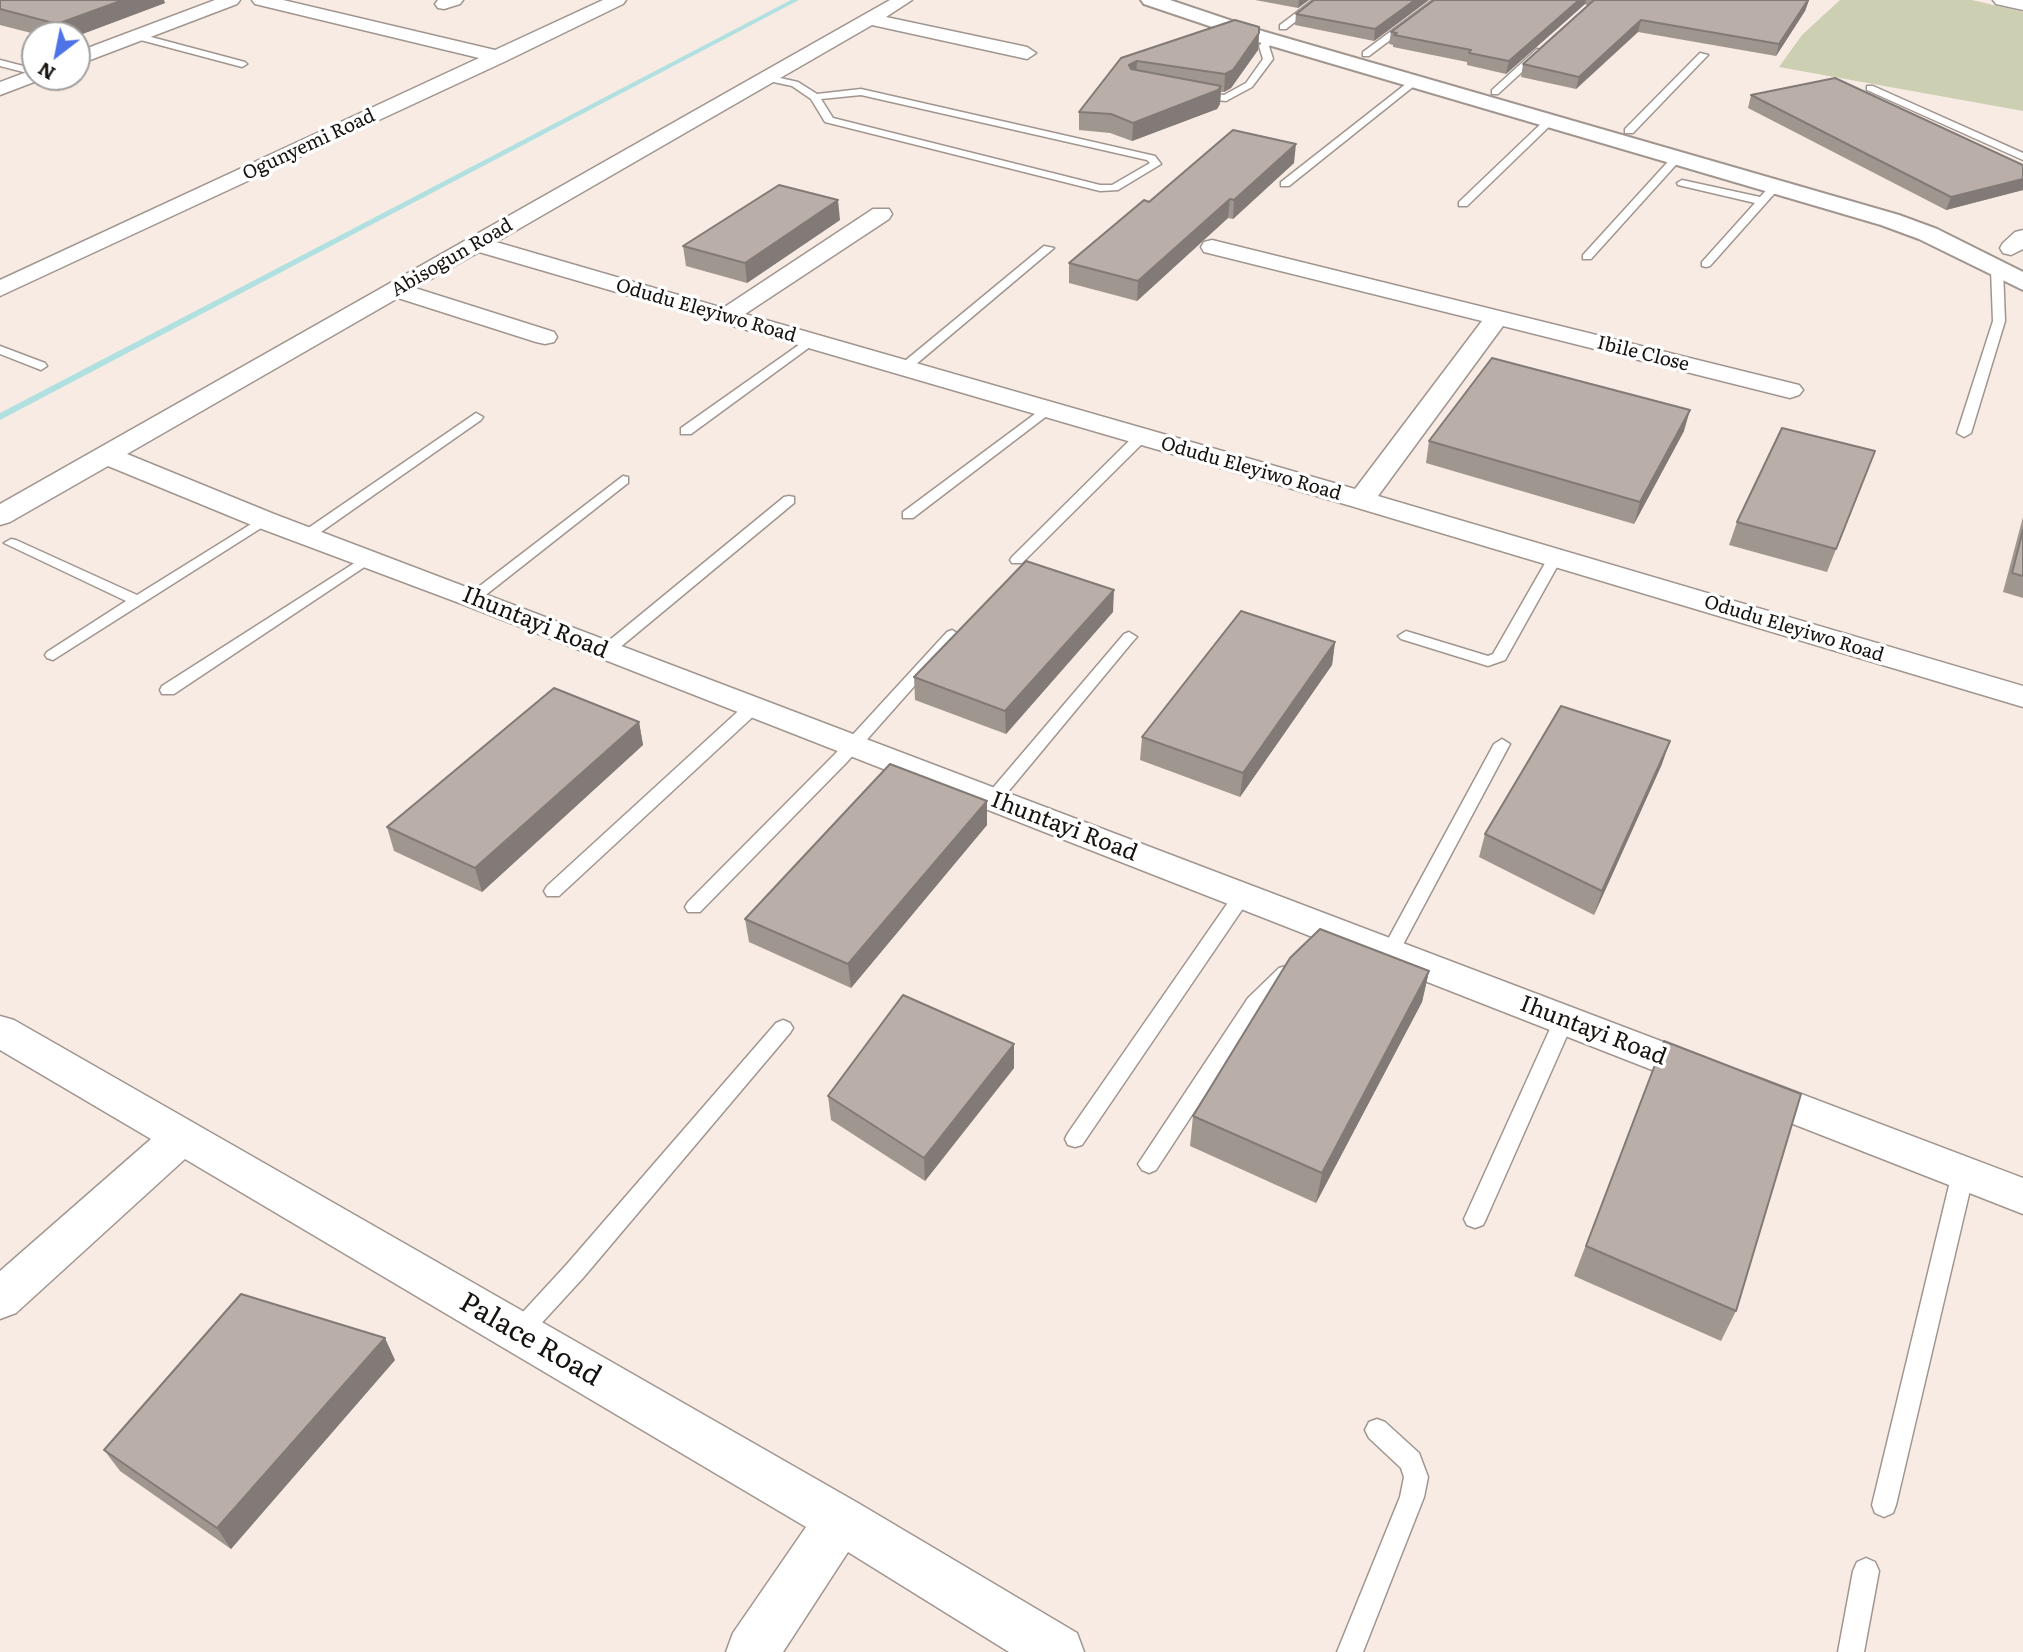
<!DOCTYPE html>
<html>
<head>
<meta charset="utf-8">
<style>
  body { margin:0 }
  #map { position:relative; width:2023px; height:1652px; overflow:hidden; background:#f7ebe4; font-family:Literata,serif }
  canvas { display:block }
  .north { position:absolute; left:21px; top:21px; width:70px; height:70px; box-sizing:border-box; background:#fff; border:2px solid #a2a09f; border-radius:50%; rotate:212deg; font-size:19px; font-weight:700; line-height:28px; text-align:center; color:#16120f }
  .north::after { content:''; display:block; margin:auto; width:24px; height:32px; background:#4e73e7; clip-path:polygon(50% 0,100% 100%,50% 72%,0 100%) }
</style>
</head>
<body>
<div id="map">
<canvas width="2023" height="1652"></canvas>
<div class="north">N</div>
</div>
<script>
const c = document.querySelector('canvas').getContext('2d');
c.lineJoin = 'round';
function fill(path, color) { c.fillStyle = color; c.fill(path, 'evenodd'); }
const poly = rows => new Path2D(rows.map(r => 'M' + r).join(''));
function stroke(path, color, width, dash) { c.strokeStyle = color; c.lineWidth = width; c.lineCap = dash ? 'butt' : 'round'; c.setLineDash(dash || []); c.stroke(path); }
function write(font, color, halo, rows, align = 'center') {
  c.font = font + ' Literata,serif'; c.lineWidth = 7; c.setLineDash([]); c.textBaseline = 'middle'; c.strokeStyle = halo; c.fillStyle = color; for (const [text, x, y, turn = 0] of rows) {
    c.save(); c.translate(x, y); c.rotate((+turn || 0) * Math.PI / 180); c.textAlign = isNaN(turn) ? turn : align; if (halo) c.strokeText(text, 0, 0); c.fillText(text, 0, 0); c.restore();
  }
}
const green = poly([
  [1840,0,1972,0,2023,12,2023,111,1779,67,1802,35]
]);
const stream = poly([
  [791,0,799,0,0,420,0,413,791,0]
]);
const lane = poly([
  [1313,0,1323,0,1286,29,1280,29,1280,25,1313,0],
  [1433,0,1443,0,1369,56,1363,56,1363,52,1433,0],
  [136,33,245,62,247,64,242,67,133,38,133,34,136,33],
  [1267,37,1275,39,1269,46,1273,59,1252,87,1226,101,1196,98,1194,96,1199,93,1224,95,1246,83,1263,59,1259,46,1267,37],
  [1537,49,1545,51,1498,94,1492,94,1492,90,1537,49],
  [1700,53,1708,55,1633,133,1625,133,1625,129,1700,53],
  [0,60,35,69,35,75,0,66,0,60],
  [767,75,798,82,817,94,861,89,1155,156,1161,164,1118,190,1100,191,825,122,811,99,792,86,764,80,764,76,767,75],
  [861,95,1147,160,1150,163,1112,185,1100,185,833,118,821,99,861,95],
  [1411,80,1419,82,1289,186,1281,186,1281,182,1411,80],
  [1867,86,1873,86,2023,153,2023,160,1867,90,1867,86],
  [1548,117,1557,119,1467,206,1459,206,1459,202,1548,117],
  [1674,155,1683,157,1591,259,1583,259,1583,255,1674,155],
  [1682,180,1760,197,1773,183,1782,185,1710,266,1706,267,1702,266,1702,262,1755,203,1678,185,1677,183,1682,180],
  [1044,246,1054,248,908,371,900,371,900,365,1044,246],
  [1997,266,2003,269,2005,321,1971,433,1964,437,1957,433,1993,321,1991,269,1997,266],
  [810,337,816,341,814,344,691,434,681,434,681,428,810,337],
  [0,346,45,363,47,366,41,370,0,354,0,346],
  [1047,405,1054,409,1052,412,913,518,903,518,903,512,1047,405],
  [476,413,483,417,481,420,311,539,301,539,299,536,301,533,476,413],
  [1141,433,1148,437,1146,440,1022,563,1012,563,1010,560,1012,557,1136,434,1141,433],
  [623,476,628,477,628,483,478,601,468,601,465,598,468,595,623,476],
  [789,496,794,497,794,503,612,654,600,654,598,651,600,648,784,497,789,496],
  [264,516,271,520,269,523,53,660,47,658,45,655,47,652,126,601,4,543,11,539,16,540,137,595,264,516],
  [1555,554,1562,558,1505,660,1488,666,1401,639,1398,636,1406,631,1488,656,1493,654,1548,558,1555,554],
  [367,555,372,556,374,559,372,562,174,694,162,694,160,690,162,686,367,555],
  [952,630,960,635,957,638,847,762,700,912,688,912,685,907,688,902,835,754,947,632,952,630],
  [1129,632,1137,637,1134,640,998,804,986,804,983,800,986,796,1124,634,1129,632],
  [752,703,758,704,760,708,758,712,559,896,547,896,544,891,547,886,746,704,752,703],
  [1502,739,1510,744,1398,954,1396,959,1382,959,1380,954,1494,744,1502,739],
  [1242,890,1248,891,1251,896,1248,901,1082,1145,1075,1147,1068,1145,1065,1139,1068,1133,1236,891,1242,890],
  [1286,966,1293,968,1296,973,1293,978,1262,1008,1156,1170,1149,1173,1142,1170,1138,1164,1142,1158,1248,998,1279,968,1286,966],
  [1564,1013,1571,1015,1574,1020,1486,1219,1483,1225,1475,1228,1467,1225,1464,1219,1554,1020,1557,1015,1564,1013],
  [783,1020,790,1023,793,1028,790,1033,583,1278,526,1340,518,1343,510,1340,507,1333,510,1326,567,1264,776,1023,783,1020],
  [1963,1164,1970,1167,1974,1173,1896,1505,1893,1513,1884,1517,1875,1513,1872,1505,1952,1173,1956,1167,1963,1164],
  [1377,1419,1385,1422,1419,1453,1428,1477,1424,1497,1363,1652,1337,1652,1400,1497,1404,1477,1401,1468,1369,1438,1365,1430,1369,1422,1377,1419],
  [1866,1558,1875,1562,1879,1571,1864,1652,1838,1652,1853,1571,1857,1562,1866,1558]
]);
const street = poly([
  [215,0,240,0,237,4,77,65,77,52,215,0],
  [252,0,283,0,495,50,603,0,626,0,623,4,506,61,0,296,0,280,479,58,255,4,252,0],
  [438,0,463,0,460,4,444,9,438,8,435,4,438,0],
  [890,0,912,0,886,17,1027,47,1036,53,1027,59,872,25,496,242,723,308,873,209,889,209,892,214,889,219,745,314,1355,489,1482,321,1204,252,1201,247,1204,242,1212,240,1799,385,1803,390,1799,395,1790,398,1503,326,1378,496,2023,686,2023,707,1351,506,479,252,415,288,554,332,557,337,554,342,545,344,536,342,398,298,127,454,274,514,1716,1062,1722,1073,1716,1084,1702,1089,1688,1084,462,604,254,526,108,466,10,522,0,525,0,504,890,0],
  [1993,0,2023,0,2023,10,1996,4,1993,0],
  [35,69,35,77,43,77,42,79,0,95,0,82,35,69],
  [2023,230,2023,249,2011,255,2003,253,2000,248,2003,243,2015,232,2023,230],
  [0,1016,14,1020,858,1503,1077,1633,1084,1652,1009,1652,848,1552,783,1652,726,1652,733,1633,806,1527,185,1159,16,1313,0,1319,0,1271,151,1139,0,1050,0,1016],
  [1751,1075,2023,1178,2023,1214,1737,1102,1731,1091,1737,1080,1751,1075]
]);
const secondary = poly([
  [1141,0,1170,0,1262,31,1899,215,1937,229,2023,272,2023,290,1919,239,1881,225,1248,39,1144,4,1141,0]
]);
const wall = poly([
  [0,0,165,3,77,36,77,35,39,35,0,25],
  [1255,0,1309,0,1298,8],
  [1429,0,1374,41,1295,25,1296,14],
  [1434,0,1809,0,1805,11,1776,56,1638,32,1576,89,1521,77,1523,64,1588,6,1585,4,1506,74,1467,65,1467,62,1393,47,1393,45,1389,44,1391,32],
  [1259,33,1258,50,1231,88,1224,92,1221,92,1220,104,1217,109,1132,141,1110,133,1079,130,1079,112,1121,58],
  [1751,95,2023,165,2023,190,1946,210,1748,108],
  [1294,163,1233,219,1228,218,1137,301,1069,283,1069,263,1149,202],
  [840,220,747,283,686,266,683,246],
  [1684,431,1634,524,1426,463,1429,441],
  [1875,451,1827,572,1729,545,1737,522],
  [2023,517,2023,598,2003,592],
  [1113,612,1006,734,915,700,914,677],
  [1335,642,1332,665,1240,797,1140,760,1142,737],
  [639,722,643,745,482,892,394,851,387,827],
  [1662,764,1594,915,1479,857,1485,834],
  [987,825,851,988,749,942,745,919],
  [1429,971,1422,1002,1316,1203,1190,1146,1193,1116],
  [1664,1041,1736,1311,1721,1341,1574,1276],
  [1014,1068,925,1181,831,1120,828,1096],
  [395,1360,231,1549,120,1471,104,1450]
]);
const shadedWall = poly([
  [123,0,164,0,165,3,77,36,77,35,61,35,57,24],
  [1299,0,1309,0,1298,8],
  [1415,0,1429,0,1374,41,1375,29],
  [1579,0,1586,0,1585,4,1506,74,1509,61],
  [1804,0,1809,0,1805,11,1776,56,1779,44],
  [1641,20,1638,32,1576,89,1579,77],
  [1259,33,1258,50,1231,88,1224,92,1225,74],
  [1137,61,1136,78,1129,65],
  [1221,86,1220,104,1217,109,1132,141,1133,123],
  [1296,144,1294,163,1233,219,1234,200],
  [2023,179,2023,190,1946,210,1951,197],
  [1230,199,1228,218,1137,301,1138,281],
  [838,200,840,220,747,283,745,263],
  [1690,410,1684,431,1634,524,1640,502],
  [1114,590,1113,612,1006,734,1005,711],
  [1335,642,1332,665,1240,797,1243,773],
  [639,722,643,745,482,892,475,868],
  [1670,741,1662,764,1594,915,1602,891],
  [987,801,987,825,851,988,848,964],
  [1429,971,1422,1002,1316,1203,1322,1173],
  [1014,1044,1014,1068,925,1181,924,1158],
  [385,1338,395,1360,231,1549,217,1528]
]);
const building = poly([
  [0,0,123,0,57,24,0,9,0,0],
  [1314,0,1415,0,1375,29,1296,14,1314,0],
  [1434,0,1579,0,1509,61,1469,53,1471,50,1394,35,1397,33,1391,32,1434,0],
  [1594,0,1808,0,1779,44,1641,20,1579,77,1523,64,1594,0],
  [1235,20,1259,27,1259,33,1233,70,1225,74,1137,61,1129,65,1131,69,1221,86,1218,90,1133,123,1111,114,1079,112,1121,58,1235,20],
  [1835,78,2023,165,2023,179,1951,197,1751,95,1835,78],
  [1233,130,1296,144,1234,200,1230,199,1138,281,1069,263,1144,200,1149,202,1233,130],
  [779,185,838,200,745,263,683,246,779,185],
  [1492,358,1690,410,1640,502,1429,441,1492,358],
  [1782,428,1875,451,1836,549,1737,522,1782,428],
  [2023,530,2023,576,2012,573,2023,530],
  [1026,561,1114,590,1005,711,914,677,1026,561],
  [1241,611,1335,642,1243,773,1142,737,1241,611],
  [554,688,639,722,475,868,387,827,554,688],
  [1561,706,1670,741,1602,891,1485,834,1561,706],
  [890,764,987,801,848,964,745,919,890,764],
  [1320,929,1429,971,1322,1173,1193,1116,1290,958,1320,929],
  [903,995,1014,1044,924,1158,828,1096,903,995],
  [1664,1041,1801,1094,1736,1311,1586,1246,1664,1041],
  [241,1294,385,1338,217,1528,104,1450,241,1294]
]);
const farStreetnames = [
  ["Ogunyemi Road",309,145,-25],
  ["Abisogun Road",452,258,-30],
  ["Odudu Eleyiwo Road",706,311,16],
  ["Ibile Close",1643,354,14],
  ["Odudu Eleyiwo Road",1251,469,16],
  ["Odudu Eleyiwo Road",1794,629,17]
];
const streetNames = [
  ["Ihuntayi Road",535,623,22],
  ["Ihuntayi Road",1064,827,21],
  ["Ihuntayi Road",1593,1031,21]
];
const nearStreetnames = [
  ["Palace Road",530,1340,30]
];
fill(green, '#cccfb1');
fill(stream, '#b0e1e0');
stroke(lane, '#a0958f', 3);
stroke(street, '#a0958f', 3);
stroke(secondary, '#a0958f', 4);
fill(lane, '#fff');
fill(street, '#fff');
fill(secondary, '#fff');
fill(wall, '#a09690');
fill(shadedWall, '#827a76');
fill(building, '#baaea8');
stroke(building, '#827a76', 2);
write('19px', '#16120f', '#fff', farStreetnames);
write('23px', '#16120f', '#fff', streetNames);
write('28px', '#16120f', '#fff', nearStreetnames);
</script>
</body>
</html>
